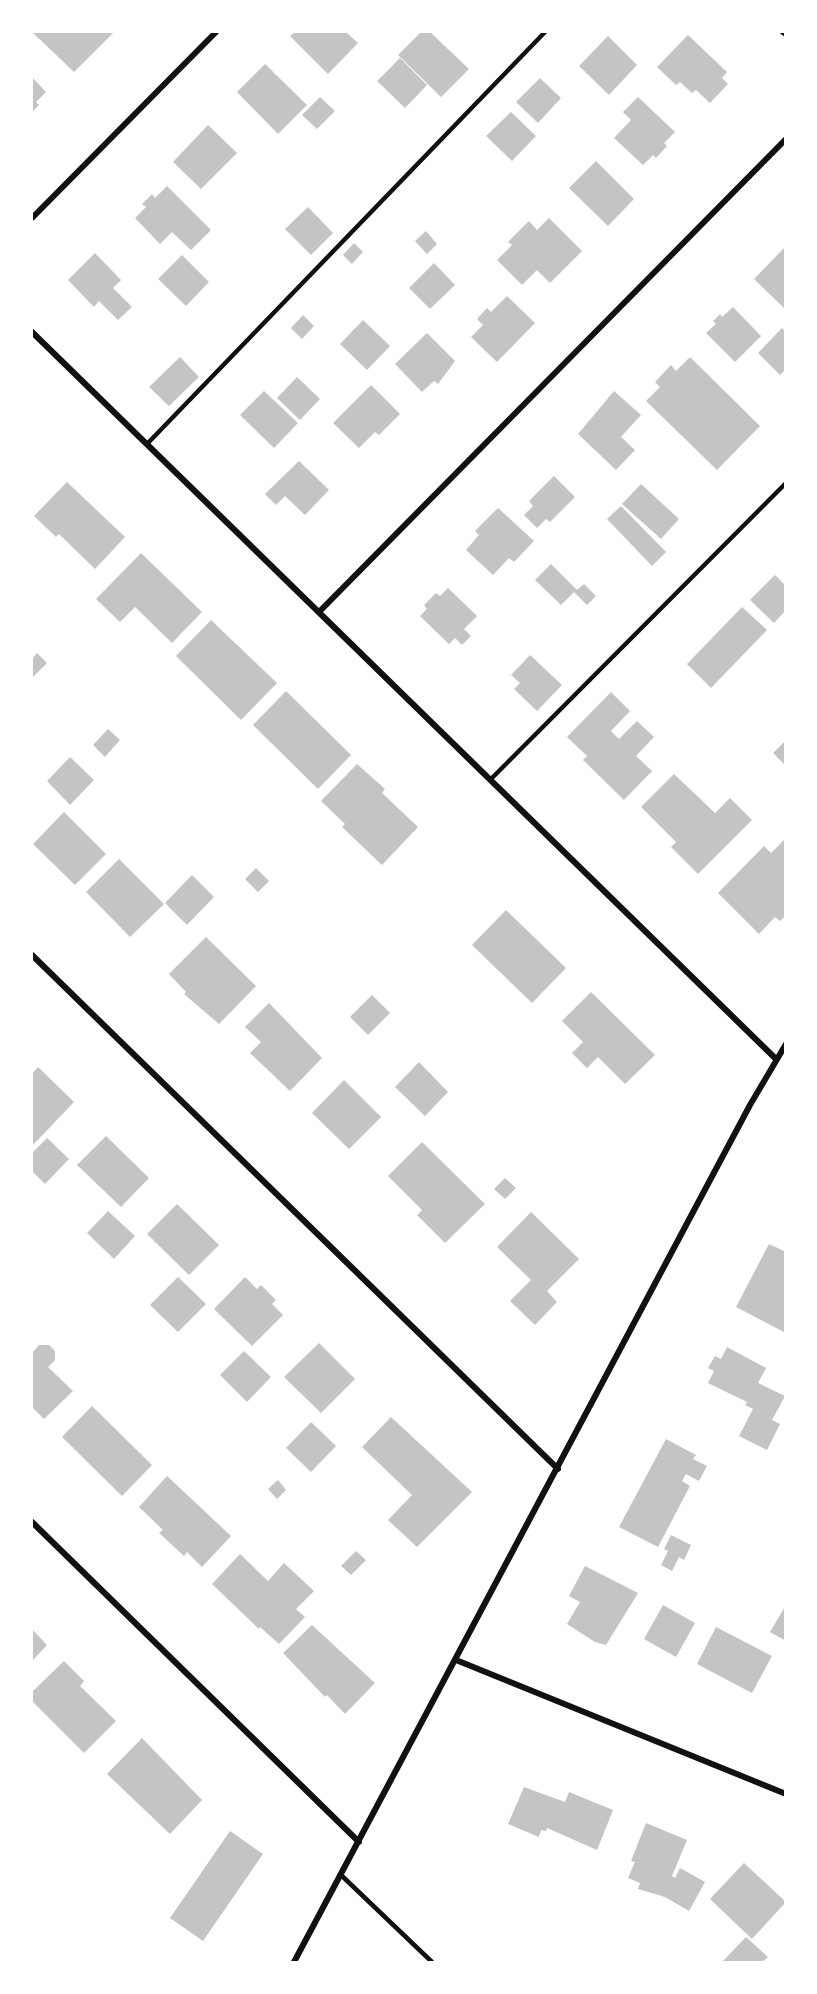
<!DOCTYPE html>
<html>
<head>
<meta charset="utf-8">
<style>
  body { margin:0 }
  #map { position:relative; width:817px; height:1994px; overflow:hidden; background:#fff; font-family:"Space Grotesk",sans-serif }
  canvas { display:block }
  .frame { position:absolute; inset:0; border:33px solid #fff; pointer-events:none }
</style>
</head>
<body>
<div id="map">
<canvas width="817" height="1994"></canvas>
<div class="frame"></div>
</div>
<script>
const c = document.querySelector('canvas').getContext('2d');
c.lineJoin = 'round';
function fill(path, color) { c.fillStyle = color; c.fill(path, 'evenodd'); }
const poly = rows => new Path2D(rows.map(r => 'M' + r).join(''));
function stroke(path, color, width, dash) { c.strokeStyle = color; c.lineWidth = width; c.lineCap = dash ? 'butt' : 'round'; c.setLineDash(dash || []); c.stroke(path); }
const building = poly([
  [32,32,114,32,74,72],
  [295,32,346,32,358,43,328,74,290,36],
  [421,32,430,32,469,69,441,97,398,55],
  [688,35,727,72,722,78,728,84,710,103,696,90,692,93,680,82,676,85,657,67],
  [608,36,637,65,609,95,579,66],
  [400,58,427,85,405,108,377,81],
  [265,64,307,105,278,134,237,92],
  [32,77,46,92,36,102,39,105,32,112],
  [540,78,561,98,538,123,516,102],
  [320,97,335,111,317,129,302,115],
  [638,97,675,132,664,143,667,146,656,158,653,155,643,165,614,138,631,120,623,112],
  [511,112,536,136,512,161,486,136],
  [208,125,237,153,201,189,173,162],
  [596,161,634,199,608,226,569,188],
  [167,186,211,230,191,250,172,232,160,244,135,218,146,207,142,204,152,194,155,198],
  [308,207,333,233,311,255,285,229],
  [549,218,582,251,550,283,537,270,522,285,497,260,512,245,508,242,529,221,537,230],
  [426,231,437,244,427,254,415,241],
  [354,243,363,252,352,264,343,255],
  [786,246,786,310,754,279],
  [95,253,121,280,113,288,132,307,118,320,99,301,94,307,68,280],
  [182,255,209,282,186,306,158,279],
  [434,263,455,285,430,309,409,288],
  [507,296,535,323,497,362,471,337,483,325,477,319,487,308,491,312],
  [733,307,761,336,735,362,706,333,716,324,713,321,720,314,722,317],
  [303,315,314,326,302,339,291,328],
  [363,320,390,346,367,370,340,344],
  [782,328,786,332,786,369,780,375,758,353],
  [427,333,455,361,438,384,434,381,422,392,395,364],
  [180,357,199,377,169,406,149,387],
  [690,357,760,426,717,470,646,401,660,387,655,382,671,365,676,371],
  [297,377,320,399,300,420,277,398],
  [371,385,400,414,379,435,375,432,359,448,333,423],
  [264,391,298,423,274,448,240,415],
  [614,391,641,415,621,437,635,450,616,470,578,434],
  [299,461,329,490,305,515,285,496,276,505,265,494],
  [554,476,575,497,550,522,546,519,537,528,524,515,533,506,529,501],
  [67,482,125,537,95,569,59,534,56,537,34,516],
  [641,484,679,519,661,539,622,504],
  [621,506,666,552,652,566,607,519],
  [498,508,534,541,514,562,509,558,493,575,466,550,479,535,475,531],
  [141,553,202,612,172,643,135,607,120,622,96,599],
  [551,564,577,590,584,584,596,596,587,605,574,592,561,605,535,580],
  [775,575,786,586,786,610,774,623,750,600],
  [448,588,477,616,464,629,471,636,462,645,455,638,449,644,420,616,427,609,424,605,436,593,440,596],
  [742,607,767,630,711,688,687,664],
  [211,620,277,683,241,720,176,656],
  [37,653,47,663,33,677,32,659],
  [530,655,562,685,537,711,514,689,520,683,511,675],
  [286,691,351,755,318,789,253,725],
  [611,692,630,711,611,731,619,739,637,721,654,737,636,756,652,771,624,800,583,760,587,756,567,737],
  [108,729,120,740,105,757,93,745],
  [786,740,786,766,773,753],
  [70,757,94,780,70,805,47,781],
  [357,764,385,789,382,793,418,827,382,865,342,827,345,824,321,801],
  [674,774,715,813,730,798,752,820,698,874,671,847,676,842,641,807],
  [64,812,106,854,75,885,33,844],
  [786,838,786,915,780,921,775,917,759,934,718,893,764,846,771,853],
  [119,859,164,904,130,937,86,892],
  [256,868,269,881,258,892,245,879],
  [192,875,214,897,187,925,165,903],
  [506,910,566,968,532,1003,472,945],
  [206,937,256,986,219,1024,184,994,186,992,169,974],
  [591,992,655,1055,625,1084,598,1057,587,1068,572,1053,583,1042,562,1021],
  [372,995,390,1013,368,1035,350,1017],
  [269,1003,322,1058,290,1091,250,1053,261,1042,245,1027],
  [419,1062,448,1092,425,1116,395,1087],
  [38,1067,74,1102,32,1146,32,1074],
  [344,1080,381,1117,349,1149,312,1113],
  [106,1136,149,1178,121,1207,77,1165],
  [47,1138,69,1159,45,1184,32,1171,32,1153],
  [422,1142,485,1204,445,1243,417,1215,422,1210,388,1176],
  [505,1178,516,1188,505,1199,494,1189],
  [177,1204,219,1245,189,1275,147,1234],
  [108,1211,135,1236,114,1259,87,1233],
  [531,1212,579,1259,547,1291,557,1302,535,1325,510,1301,531,1280,497,1247],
  [769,1244,786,1252,784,1332,736,1307],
  [178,1277,206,1304,178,1332,150,1305],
  [245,1277,257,1289,261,1285,276,1300,272,1304,283,1315,252,1346,214,1309],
  [319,1343,355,1379,321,1413,284,1377],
  [39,1345,49,1345,55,1351,55,1360,48,1367,73,1391,44,1419,32,1407,32,1353],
  [727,1347,766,1368,758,1383,785,1396,772,1420,780,1424,767,1450,739,1436,753,1409,745,1405,747,1402,708,1383,714,1371,708,1368,715,1356,721,1359],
  [244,1351,271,1377,247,1402,220,1375],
  [92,1406,152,1465,122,1496,62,1437],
  [391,1417,472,1492,417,1547,388,1520,412,1495,362,1447],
  [311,1422,336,1446,311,1472,286,1448],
  [666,1439,696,1455,693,1459,707,1466,699,1481,686,1474,682,1481,690,1486,658,1547,619,1527],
  [167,1476,231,1536,202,1567,187,1552,184,1556,159,1533,163,1530,139,1507],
  [278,1480,286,1490,277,1499,268,1489],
  [671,1535,691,1545,684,1560,679,1557,672,1571,661,1565,668,1551,664,1549],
  [356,1551,366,1560,351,1575,341,1566],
  [240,1554,268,1581,284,1563,314,1591,296,1609,305,1617,279,1644,260,1627,259,1629,212,1584],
  [585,1566,638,1593,606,1645,595,1642,567,1624,580,1602,569,1596],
  [663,1605,695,1623,676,1657,644,1639],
  [786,1605,786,1641,770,1632],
  [312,1625,375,1683,345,1714,327,1695,325,1697,283,1653],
  [716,1627,772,1656,752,1693,697,1664],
  [32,1629,47,1645,32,1661],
  [64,1661,84,1681,80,1686,116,1721,84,1753,32,1701,32,1692],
  [142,1738,202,1800,170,1834,107,1774],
  [524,1787,565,1802,569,1792,613,1810,597,1850,547,1828,546,1831,541,1830,539,1837,508,1824],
  [646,1823,687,1840,672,1876,675,1878,680,1868,705,1882,689,1911,665,1897,638,1889,640,1883,628,1878,635,1862,631,1861],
  [230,1831,263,1854,203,1941,170,1918],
  [744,1863,786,1902,752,1939,710,1899],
  [746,1937,768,1957,762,1962,722,1962]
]);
const service = poly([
  [147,444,545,32],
  [490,780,786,483],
  [341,1875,432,1962]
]);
const minor = poly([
  [783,32,786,34],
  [32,218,216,32],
  [32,332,776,1059],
  [319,612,786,139],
  [32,955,558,1469],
  [32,1522,359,1842],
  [456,1660,786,1794],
  [294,1962,750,1105,786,1044]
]);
fill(building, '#c4c4c4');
stroke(service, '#111', 4.5);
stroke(minor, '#111', 6);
</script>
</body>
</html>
